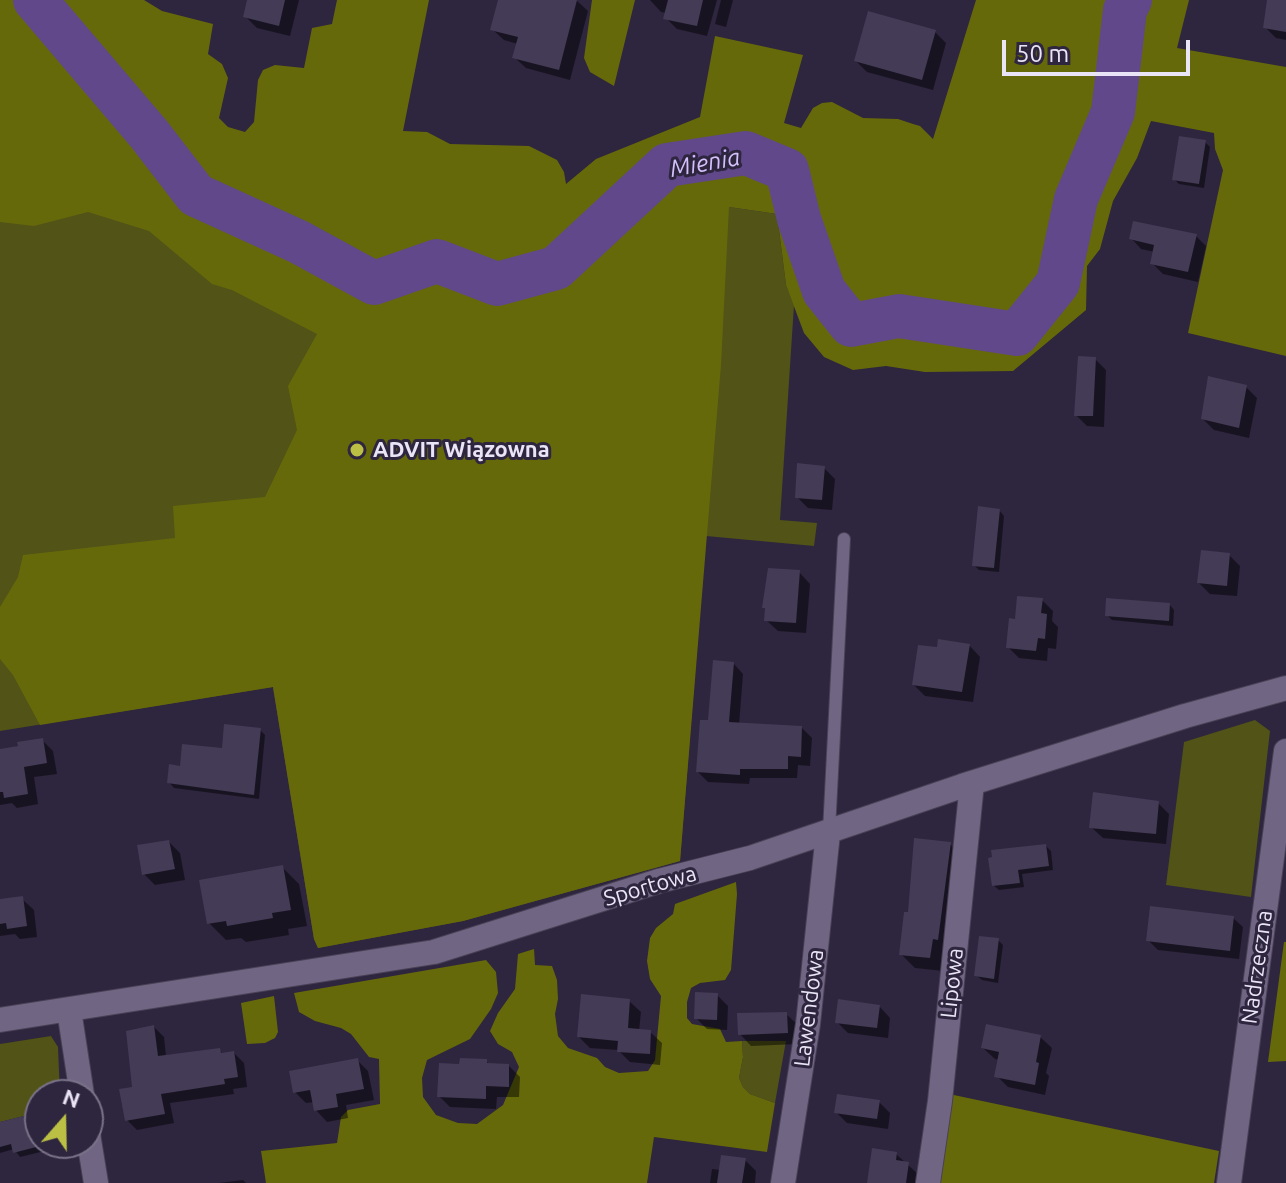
<!DOCTYPE html>
<html>
<head>
<meta charset="utf-8">
<style>
  body { margin:0 }
  #map { position:relative; width:1286px; height:1183px; overflow:hidden; background:#2e253e; font-family:Ubuntu,sans-serif }
  canvas { display:block }
  .north { position:absolute; left:24px; top:1079px; width:80px; height:80px; box-sizing:border-box; background:#2e253e; border:2px solid #797288; border-radius:50%; rotate:20deg; font-size:22px; font-weight:700; line-height:32px; text-align:center; color:#eae5f6 }
  .north::after { content:''; display:block; margin:auto; width:28px; height:36px; background:#bbc045; clip-path:polygon(50% 0,100% 100%,50% 72%,0 100%) }
  .scale { position:absolute; left:1002px; top:40px; width:188px; height:36px; box-sizing:border-box; border:4px solid #eae5f6; border-top:0; padding-left:10px; font-size:24px; line-height:28px; white-space:nowrap; color:#eae5f6; -webkit-text-stroke:6px #2e253e; paint-order:stroke }
</style>
</head>
<body>
<div id="map">
<canvas width="1286" height="1183"></canvas>
<div class="north">N</div>
<div class="scale">50 m</div>
</div>
<script>
const c = document.querySelector('canvas').getContext('2d');
c.lineJoin = 'round';
function fill(path, color) { c.fillStyle = color; c.fill(path, 'evenodd'); }
const poly = rows => new Path2D(rows.map(r => 'M' + r).join(''));
function stroke(path, color, width, dash) { c.strokeStyle = color; c.lineWidth = width; c.lineCap = dash ? 'butt' : 'round'; c.setLineDash(dash || []); c.stroke(path); }
function write(font, color, halo, rows, align = 'center') {
  c.font = font + ' Ubuntu,sans-serif'; c.lineWidth = 6; c.setLineDash([]); c.textBaseline = 'middle'; c.strokeStyle = halo; c.fillStyle = color; for (const [text, x, y, turn = 0] of rows) {
    c.save(); c.translate(x, y); c.rotate((+turn || 0) * Math.PI / 180); c.textAlign = isNaN(turn) ? turn : align; if (halo) c.strokeText(text, 0, 0); c.fillText(text, 0, 0); c.restore();
  }
}
const green = poly([
  [0,56,103,152,695,202,777,214,786,285,794,305,780,520,817,523,814,546,706,536,680,861,463,921,318,948,314,939,273,687,0,731],
  [1255,720,1270,731,1251,897,1166,885,1184,742],
  [51,1036,58,1047,60,1095,40,1095,40,1112,0,1122,0,1044],
  [742,1041,786,1041,775,1103,750,1094,743,1087,739,1078,743,1057]
]);
const forest = poly([
  [0,0,144,0,162,11,213,24,208,54,222,64,228,78,219,118,228,127,245,132,254,122,258,80,263,70,275,65,304,68,312,28,332,24,337,0,429,0,403,131,427,132,450,144,529,146,557,160,564,172,566,184,596,159,700,117,715,36,803,55,784,123,801,128,813,108,822,103,832,102,863,118,898,119,913,124,920,126,933,139,976,0,1189,0,1177,48,1286,67,1286,356,1188,333,1223,170,1215,149,1214,133,1151,121,1137,158,1113,201,1100,249,1087,266,1086,310,1013,371,925,372,886,366,853,370,824,357,804,333,786,285,777,214,729,207,721,365,680,861,463,921,318,948,314,939,273,687,40,725,13,675,0,659,0,607,18,577,23,555,175,538,173,506,265,497,297,430,288,386,317,334,232,290,212,284,149,231,88,212,34,226,0,222],
  [592,0,635,0,614,86,590,72,584,58],
  [736,882,737,894,731,970,725,980,700,983,691,988,687,1002,687,1018,692,1024,720,1029,726,1042,742,1041,743,1057,739,1078,743,1087,750,1094,775,1103,767,1152,654,1137,647,1183,266,1183,261,1151,337,1143,341,1117,348,1110,380,1104,379,1059,369,1057,351,1034,341,1028,315,1021,299,1012,294,993,486,960,496,972,498,993,491,1009,470,1039,427,1060,422,1078,423,1097,436,1115,458,1123,477,1124,503,1105,519,1067,512,1052,498,1044,490,1031,498,1013,515,989,518,954,534,949,535,965,552,966,557,980,558,999,555,1014,558,1036,568,1048,597,1058,605,1067,619,1073,648,1071,655,1060,661,996,650,979,647,961,650,938,656,928,673,914,675,904],
  [1284,942,1286,942,1286,1061,1268,1062],
  [274,996,278,1032,275,1038,265,1043,247,1044,241,1003],
  [949,1094,1219,1151,1214,1183,937,1183]
]);
const shadow = poly([
  [250,0,299,0,290,36,257,28,245,16],
  [500,0,576,0,588,11,570,80,526,68,514,57,518,44,504,40,492,29],
  [650,0,717,0,707,36,677,29,666,18,667,13,661,12],
  [721,0,733,0,726,27,715,24],
  [1269,0,1286,0,1286,40,1276,38,1265,27],
  [935,32,946,43,933,90,867,72,856,61],
  [1205,142,1210,147,1204,188,1179,184,1174,179],
  [1196,236,1206,246,1198,282,1163,274,1152,263,1155,252,1141,249,1131,238],
  [1095,359,1106,370,1104,427,1087,426,1076,415],
  [1246,387,1257,398,1249,438,1214,430,1203,419],
  [824,468,835,479,832,510,808,508,797,497],
  [999,510,1004,516,999,572,979,570,974,565],
  [1229,555,1240,566,1237,596,1210,594,1199,583],
  [799,572,810,584,806,633,778,631,766,620,767,611,764,607],
  [1042,600,1053,611,1052,621,1058,627,1056,649,1048,648,1047,661,1019,658,1008,647],
  [1169,604,1174,610,1173,626,1112,620,1107,615],
  [969,645,980,657,973,702,925,696,914,685],
  [734,664,743,674,739,725,802,728,812,738,810,766,798,765,797,778,750,778,749,784,708,782,698,772,710,722],
  [260,730,265,735,259,799,174,788,169,782,182,768,224,750],
  [42,740,53,751,57,774,34,777,38,804,17,808,12,803,0,805,0,751],
  [1158,803,1169,814,1166,844,1103,838,1091,827],
  [169,842,180,853,185,880,155,885,144,874],
  [950,844,964,858,944,971,915,968,901,954],
  [1046,846,1051,851,1053,870,1022,874,1024,887,999,890,993,885],
  [282,867,299,884,307,926,288,929,289,935,246,942,241,938,226,940,209,923],
  [22,899,34,910,37,937,20,939,15,934,0,936,0,901],
  [1233,918,1243,927,1239,959,1158,950,1148,940],
  [998,940,1003,945,998,983,982,980,976,975],
  [717,995,728,1006,727,1030,707,1029,696,1018],
  [629,1001,641,1012,639,1031,650,1032,662,1043,660,1065,630,1062,618,1050,590,1048,579,1037],
  [879,1006,890,1018,888,1038,848,1033,837,1022],
  [786,1014,798,1025,798,1044,751,1046,740,1034],
  [154,1027,164,1037,166,1057,219,1050,224,1055,234,1053,244,1063,247,1087,233,1089,234,1094,170,1103,174,1123,137,1130,127,1120],
  [1040,1037,1052,1048,1046,1073,1049,1076,1045,1095,1008,1087,997,1076,1000,1060,995,1059,983,1048],
  [357,1060,368,1071,374,1100,346,1105,348,1118,327,1122,316,1110,315,1102,306,1103,295,1092],
  [486,1061,490,1065,509,1066,520,1077,519,1097,497,1097,496,1109,450,1107,439,1096],
  [879,1102,890,1113,888,1129,847,1123,836,1112],
  [40,1114,40,1143,60,1143,61,1147,20,1157,14,1149,0,1153,0,1124],
  [896,1154,919,1175,918,1183,869,1183],
  [745,1160,756,1171,755,1183,710,1183,712,1169,721,1170],
  [243,1180,246,1183,219,1183]
]);
const river = poly([
  [35,0,149,134,196,195,299,242,374,283,437,261,497,284,556,268,667,165,746,153,787,170,799,219,824,291,851,325,899,316,1017,334,1058,283,1076,199,1113,112,1125,10,1130,0]
]);
const building = poly([
  [247,0,285,0,279,26,243,17],
  [498,0,577,0,559,70,512,58,518,37,490,30],
  [668,0,703,0,697,26,663,19],
  [1267,0,1286,0,1286,32,1263,28],
  [868,11,936,30,922,80,854,61],
  [1179,136,1206,140,1199,184,1172,180],
  [1133,221,1197,234,1188,272,1150,264,1154,245,1129,239],
  [1078,356,1096,357,1093,416,1074,416],
  [1208,376,1247,385,1239,428,1201,419],
  [797,463,825,466,822,500,795,498],
  [978,506,1000,509,994,568,972,566],
  [1201,550,1230,553,1227,586,1197,583],
  [768,568,800,570,796,623,764,621,765,608,762,608],
  [1017,596,1043,598,1041,613,1047,614,1045,639,1038,638,1036,651,1006,648,1009,618,1015,619],
  [1106,598,1170,603,1169,621,1105,616],
  [938,639,970,644,962,692,912,685,918,645,937,647],
  [713,660,734,662,729,722,802,726,801,757,788,756,788,769,740,769,740,775,696,772,700,720,708,720],
  [224,724,261,728,254,795,167,783,169,764,180,766,182,744,222,748],
  [43,738,47,763,24,767,28,794,4,798,3,792,0,792,0,749,18,746,17,742],
  [1093,792,1159,801,1156,834,1089,828],
  [914,838,951,842,938,940,933,939,930,958,899,955,904,912,908,912],
  [169,840,175,869,142,875,137,845],
  [1046,844,1049,866,1018,870,1020,883,992,886,988,858,992,857,991,850],
  [283,865,291,910,272,913,273,918,227,926,226,921,207,924,199,880],
  [23,896,27,926,7,929,6,923,0,924,0,899],
  [1150,906,1234,916,1230,951,1146,941],
  [979,936,999,938,994,979,974,976],
  [695,992,718,993,717,1020,694,1019],
  [581,994,630,999,628,1028,651,1030,650,1054,617,1052,618,1041,577,1037],
  [838,999,880,1005,877,1028,835,1023],
  [787,1012,788,1033,738,1035,737,1013],
  [986,1024,1041,1035,1036,1062,1039,1063,1035,1085,994,1077,999,1052,981,1048],
  [154,1025,158,1056,220,1048,221,1053,234,1051,238,1077,224,1079,225,1084,161,1094,165,1114,125,1121,119,1089,132,1087,126,1031],
  [358,1058,364,1089,336,1094,338,1107,314,1111,310,1090,293,1093,289,1071],
  [460,1058,487,1059,487,1063,509,1064,509,1087,486,1086,486,1099,437,1097,439,1063,459,1064],
  [837,1094,880,1100,877,1119,834,1113],
  [40,1112,40,1146,13,1153,11,1144,0,1147,0,1122],
  [872,1148,897,1152,896,1160,909,1162,906,1183,867,1183],
  [721,1155,746,1158,742,1183,717,1183]
]);
const lane = poly([
  [829,831,844,539]
]);
const street = poly([
  [69,1010,82,1095],
  [0,1020,434,952,659,881,750,858,962,786,1185,716,1286,688],
  [88,1134,96,1183],
  [783,1183,808,1024,828,833],
  [928,1183,940,1101,972,783],
  [1229,1183,1286,751]
]);
const markers = [
  [357,450,8,"#bbc045"]
];
const poiNames = [
  ["ADVIT Wiązowna",373,450]
];
const streetNames = [
  ["Sportowa",650,886,-16],
  ["Nadrzeczna",1257,967,-82],
  ["Lipowa",952,983,-84],
  ["Lawendowa",809,1008,-83]
];
const waterNames = [
  ["Mienia",705,163,-10]
];
fill(green, '#515317');
fill(forest, '#66690a');
fill(shadow, '#0007');
stroke(river, '#60488a', 44);
fill(building, '#443b56');
stroke(lane, '#494156', 14);
stroke(street, '#494156', 26);
stroke(lane, '#706684', 12);
stroke(street, '#706684', 24);
for (const [x, y, r, color] of markers) { const dot = new Path2D(); dot.arc(x, y, r, 0, 2 * Math.PI); c.fillStyle = color; c.fill(dot); stroke(dot, '#2e253e', 3); }
write('bold 22px', '#eae5f6', '#2e253e', poiNames, 'left');
write('22px', '#eae5f6', '#2e253e', streetNames);
write('italic 24px', '#d4c1fb', '#2e253e', waterNames);
</script>
</body>
</html>
